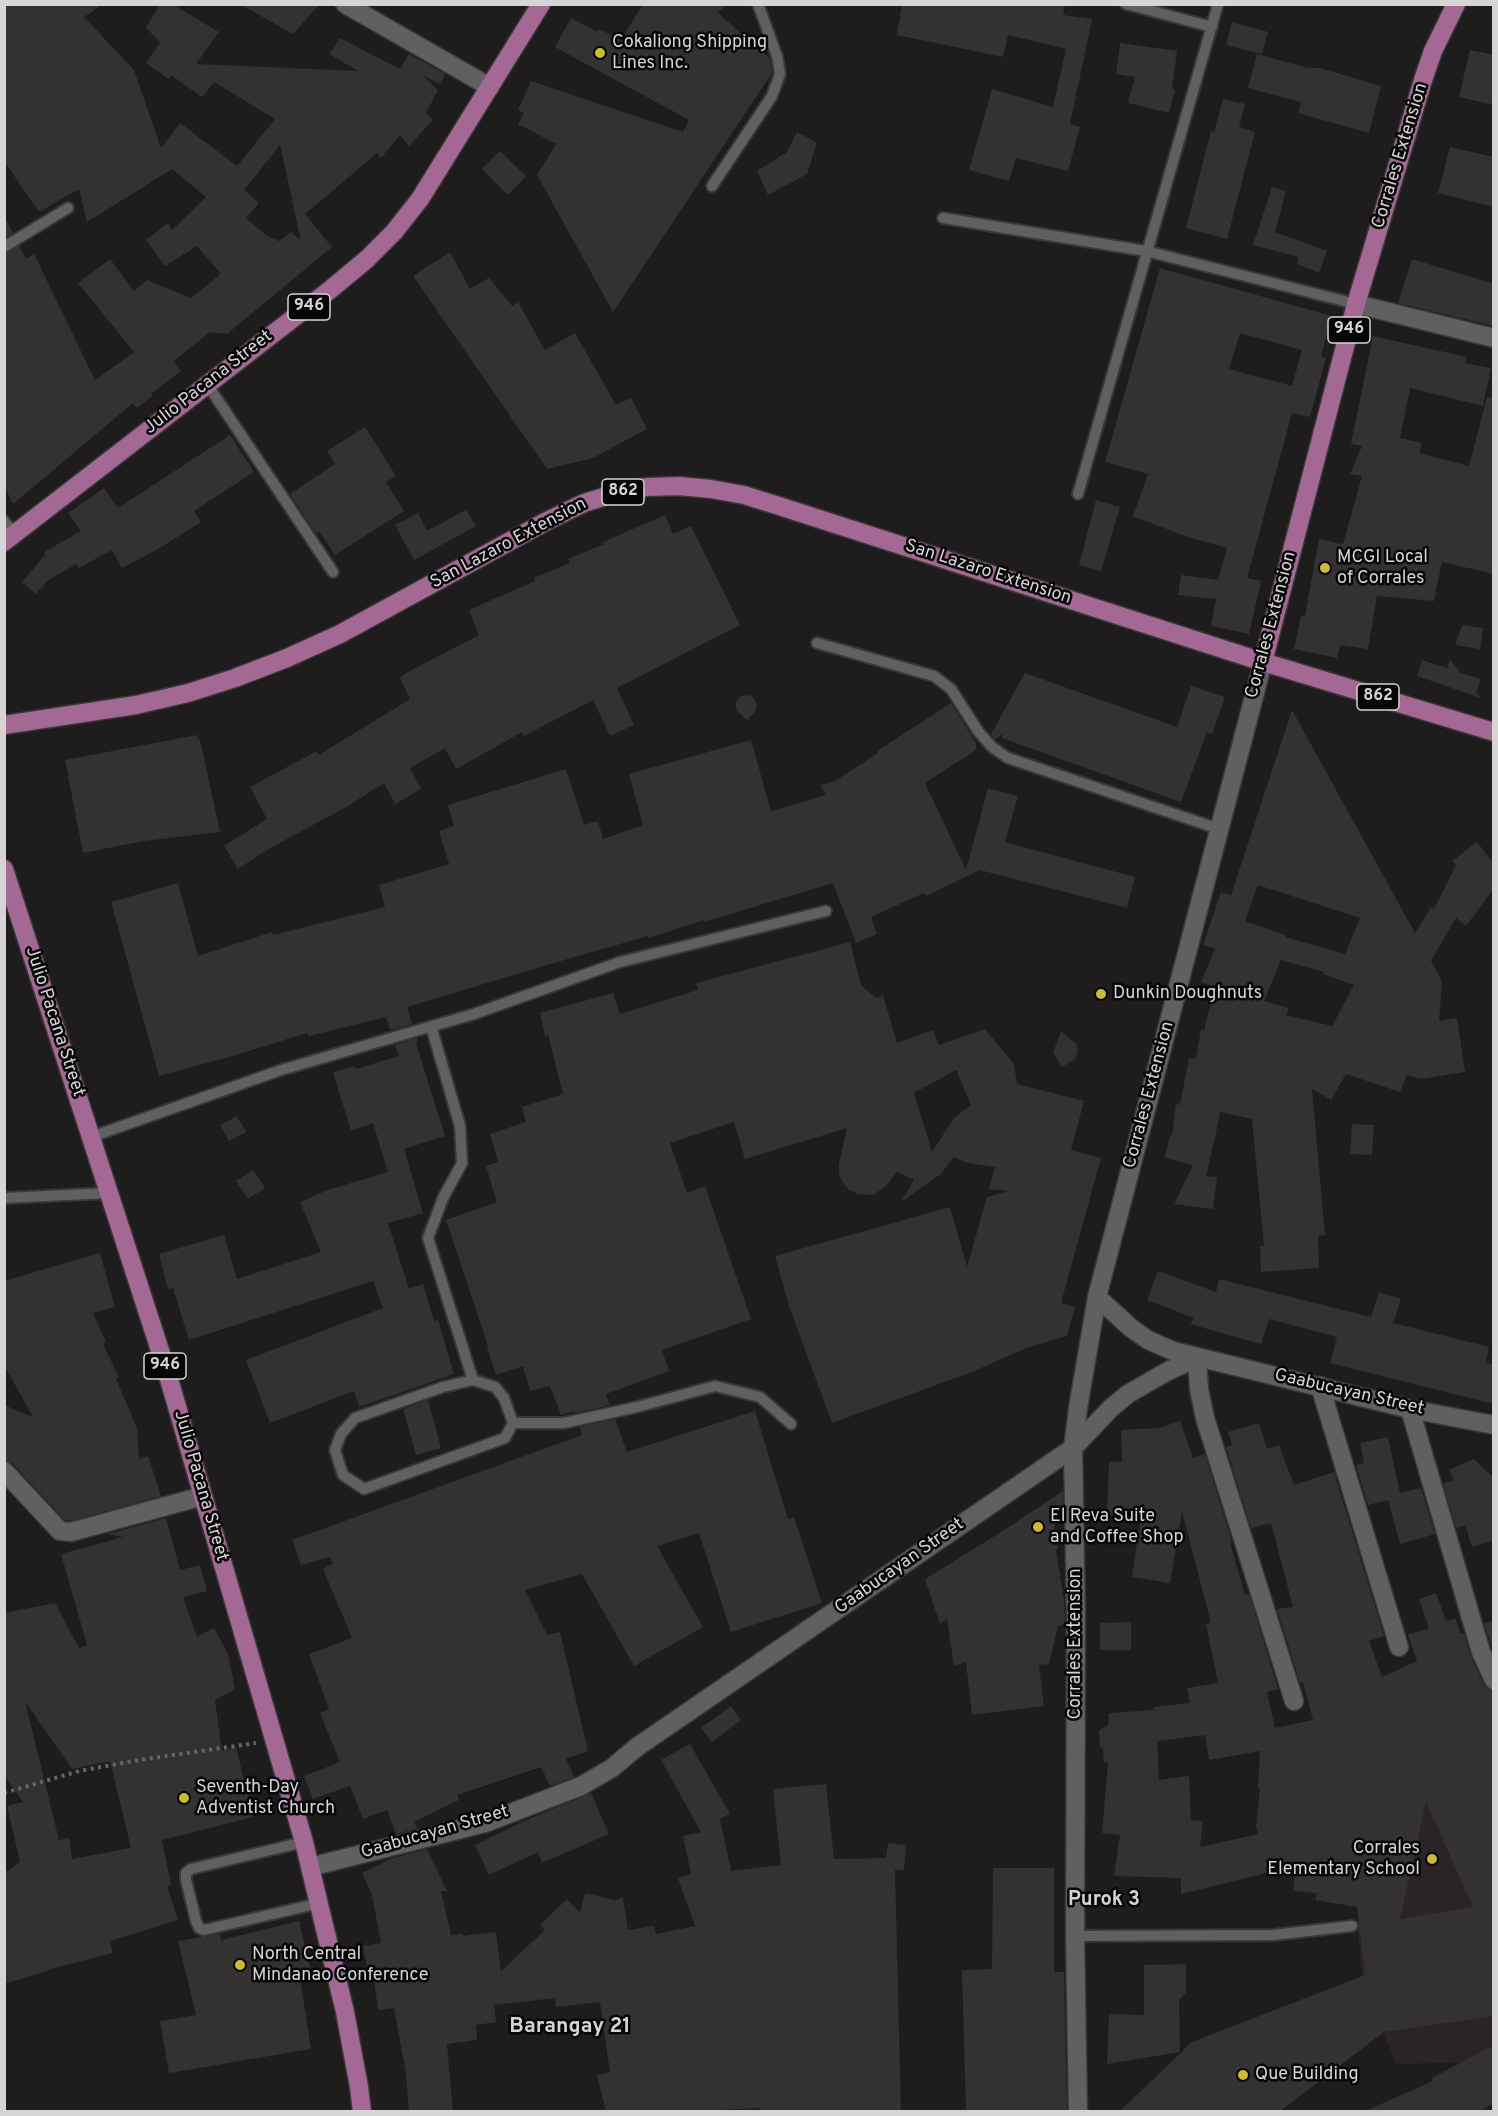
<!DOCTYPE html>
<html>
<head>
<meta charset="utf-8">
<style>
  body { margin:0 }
  #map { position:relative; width:1498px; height:2116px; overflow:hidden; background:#1e1c1d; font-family:Overpass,sans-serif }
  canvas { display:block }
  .frame { position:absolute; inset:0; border:6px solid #d6d4d5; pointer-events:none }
</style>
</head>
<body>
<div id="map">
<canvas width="1498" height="2116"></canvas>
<div class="frame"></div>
</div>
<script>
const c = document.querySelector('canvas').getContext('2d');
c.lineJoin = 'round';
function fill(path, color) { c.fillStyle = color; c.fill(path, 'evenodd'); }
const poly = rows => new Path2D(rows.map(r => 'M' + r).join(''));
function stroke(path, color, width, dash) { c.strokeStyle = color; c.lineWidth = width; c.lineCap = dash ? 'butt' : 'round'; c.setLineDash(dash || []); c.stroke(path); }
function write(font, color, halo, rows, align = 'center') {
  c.font = font + ' Overpass,sans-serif'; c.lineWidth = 5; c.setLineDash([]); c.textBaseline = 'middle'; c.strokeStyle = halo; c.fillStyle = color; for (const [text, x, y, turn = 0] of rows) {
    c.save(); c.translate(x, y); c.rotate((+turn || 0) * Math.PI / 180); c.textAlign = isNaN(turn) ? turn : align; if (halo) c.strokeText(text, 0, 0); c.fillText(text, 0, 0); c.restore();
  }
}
const built = poly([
  [1389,1770,1493,1793,1493,2062,1396,2064,1363,1982,1357,1924]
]);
const building = poly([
  [4,4,103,4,84,17,134,70,161,148,180,123,237,166,275,119,214,82,202,97,171,75,169,79,146,63,160,42,146,28,160,4,172,4,219,32,196,64,358,71,329,54,340,38,400,69,409,54,445,74,440,84,422,75,438,90,426,113,433,120,409,146,400,135,381,158,377,153,305,214,332,247,227,334,210,332,174,361,181,371,151,394,153,395,137,408,133,403,13,504,4,485,4,254,19,246,26,259,34,254,95,380,134,352,78,283,110,259,134,291,147,280,191,298,221,274,197,246,165,266,146,240,168,223,172,230,206,197,172,169,87,222,79,189,39,212,4,161],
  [280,145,283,158,301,241,291,232,279,241,267,236,246,218,259,203,244,190],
  [240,4,320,4,293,34],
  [643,4,726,4,718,13,770,59,772,73,613,312,537,175,556,144,518,124,524,113,518,110,531,81,683,132,689,120,555,47,571,18,597,32,599,29,621,40],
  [902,4,1065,4,1063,15,1092,19,1070,124,1080,127,1068,171,1016,158,1009,181,969,170,992,89,1053,107,1066,49,1008,35,1003,57,897,35],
  [1232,22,1268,32,1262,54,1226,45],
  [1120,43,1177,51,1172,89,1175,90,1169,113,1128,103,1135,77,1116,74],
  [1470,50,1494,55,1494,105,1459,97],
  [1257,54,1308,68,1320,68,1381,86,1369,133,1298,113,1301,102,1248,88],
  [1223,99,1245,104,1239,127,1255,132,1227,239,1186,228,1211,131,1214,132],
  [797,132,817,143,807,174,768,195,757,171,787,152],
  [1450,147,1494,157,1494,207,1438,193],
  [500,151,526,176,508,195,482,169],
  [1272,187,1286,191,1275,232,1327,251,1319,273,1297,264,1299,257,1253,245],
  [4,216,13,233,4,238],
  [450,252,470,289,489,278,512,306,518,302,545,350,575,333,616,405,631,398,647,429,593,458,547,469,413,276],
  [1412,259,1494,284,1494,326,1398,303],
  [1160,268,1332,316,1321,356,1326,358,1310,417,1292,413,1247,578,1261,581,1249,634,1211,626,1216,599,1178,595,1181,575,1218,580,1227,548,1185,536,1133,516,1148,474,1105,462],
  [1240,333,1302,350,1292,386,1229,369],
  [1373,336,1467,357,1465,363,1491,368,1483,406,1410,388,1400,438,1422,443,1419,453,1469,466,1487,397,1494,397,1494,574,1442,562,1434,601,1377,596,1368,649,1340,645,1337,658,1294,649,1301,616,1305,616,1319,539,1343,544,1362,476,1350,474,1362,446,1351,444],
  [365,427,396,476,386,482,404,511,335,555,319,531,316,533,290,494,335,464,327,451],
  [230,435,254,472,194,511,201,522,160,548,122,568,112,550,79,568,76,564,47,581,36,594,22,582,45,555,44,552,81,531,68,513,104,488,118,508],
  [1096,500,1120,507,1101,571,1079,565],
  [466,510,476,526,414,560,395,525,418,513,427,531],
  [665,515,673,534,691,526,740,625,617,688,634,725,610,736,593,700,524,736,522,732,456,769,445,748,410,768,421,789,395,804,384,783,346,807,267,850,238,869,224,846,267,819,250,787,317,751,319,755,410,699,400,678,408,672,479,635,469,610,535,581,534,578,570,563,568,559,604,544,603,542],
  [1462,625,1483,628,1480,649,1455,645],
  [1450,659,1461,673,1481,679,1476,692,1481,698,1417,676,1422,660,1447,668],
  [1025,673,1177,727,1191,686,1225,697,1212,734,1207,732,1181,802,1002,738,1003,734,995,739,991,734],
  [748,695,754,698,757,705,755,712,747,720,737,711,735,704,741,696],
  [951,703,976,743,976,750,925,783,966,870,988,788,1018,796,1005,842,1135,877,1127,908,980,870,926,896,924,893,871,917,877,934,856,943,833,883,704,922,704,920,649,938,648,936,557,962,407,1007,412,1024,390,1030,386,1017,309,1036,307,1033,233,1056,159,1076,111,902,178,883,198,956,272,932,273,935,385,907,379,885,449,864,439,831,454,826,448,805,566,769,584,825,598,821,603,839,643,825,629,774,751,740,771,811,826,795,820,785,835,781,878,753,877,751],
  [1292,710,1415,933,1431,907,1434,909,1456,865,1452,861,1477,842,1494,864,1494,888,1466,926,1456,918,1431,961,1442,981,1439,1021,1457,1018,1465,1072,1420,1079,1407,1075,1400,1092,1346,1074,1331,1100,1312,1089,1325,1235,1318,1236,1319,1268,1261,1272,1260,1246,1264,1246,1252,1119,1220,1112,1215,1138,1206,1176,1217,1177,1213,1209,1174,1204,1193,1165,1165,1158,1170,1135,1172,1135,1176,1104,1180,1105,1189,1058,1196,1059,1201,1029,1204,1030,1215,987,1201,982,1215,949,1203,945,1221,892,1231,895],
  [1258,885,1360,918,1345,954,1285,937,1286,935,1245,921],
  [1281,960,1324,972,1323,974,1354,985,1332,1026,1286,1015,1289,1008,1264,1001],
  [197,735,198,740,200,740,220,832,144,841,83,853,65,760],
  [850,942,861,985,876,998,883,995,897,1043,933,1030,939,1045,985,1029,1014,1064,1017,1084,1084,1101,1071,1150,1101,1158,1061,1303,1075,1307,1067,1336,1026,1348,972,1372,832,1423,789,1306,775,1256,950,1207,967,1267,987,1197,1009,1191,989,1189,995,1167,967,1163,954,1157,941,1174,901,1202,914,1180,897,1172,885,1187,873,1195,858,1194,849,1190,843,1183,839,1174,839,1164,847,1128,745,1159,734,1122,670,1143,687,1193,705,1186,751,1319,662,1350,669,1371,606,1394,610,1405,575,1413,575,1411,561,1415,550,1386,530,1391,523,1366,496,1375,487,1347,488,1346,446,1220,497,1202,486,1166,498,1162,490,1134,526,1122,522,1107,563,1094,548,1035,545,1036,540,1013,613,993,620,1014,698,990,696,983],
  [956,1070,971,1105,954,1118,932,1152,914,1093],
  [1061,1031,1076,1044,1078,1051,1075,1059,1062,1067,1053,1053],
  [417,1038,418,1043,416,1043,445,1136,404,1149,423,1213,388,1223,409,1289,423,1284,434,1321,438,1320,454,1374,359,1407,354,1391,270,1423,246,1360,383,1308,373,1281,189,1340,173,1288,168,1289,159,1254,224,1235,237,1279,321,1252,300,1202,328,1190,388,1172,373,1123,351,1131,333,1072,355,1066,356,1069,399,1056,395,1045],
  [237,1116,246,1132,229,1141,220,1125],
  [1352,1124,1374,1125,1372,1155,1350,1154],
  [253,1170,265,1188,248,1199,236,1181],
  [100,1253,115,1307,93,1313,106,1342,103,1344,119,1377,116,1379,137,1428,139,1459,148,1456,161,1496,70,1521,65,1520,12,1463,4,1460,4,1405,33,1417,4,1365,4,1281],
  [1158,1271,1216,1292,1219,1279,1371,1317,1379,1292,1401,1299,1393,1323,1489,1347,1486,1363,1494,1364,1494,1404,1330,1363,1337,1337,1269,1319,1261,1344,1190,1324,1194,1318,1147,1300],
  [428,1400,441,1448,416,1455,403,1409],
  [755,1411,788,1519,794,1517,822,1603,731,1632,699,1533,657,1546,703,1627,634,1666,582,1574,525,1590,547,1635,560,1632,588,1751,566,1759,574,1777,550,1786,541,1767,457,1795,459,1800,414,1822,418,1828,396,1834,387,1810,363,1819,350,1786,313,1799,304,1776,340,1762,320,1713,329,1709,309,1654,352,1638,323,1569,333,1563,330,1557,301,1565,292,1540,582,1435,580,1427,615,1419,627,1452],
  [1180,1421,1193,1458,1205,1454,1232,1542,1230,1542,1245,1595,1249,1594,1278,1689,1267,1692,1275,1728,1313,1720,1303,1682,1300,1683,1277,1609,1293,1607,1271,1523,1251,1528,1226,1447,1232,1445,1228,1432,1259,1423,1267,1449,1279,1445,1294,1485,1334,1472,1384,1636,1369,1641,1382,1677,1417,1661,1408,1635,1429,1628,1419,1599,1436,1593,1446,1621,1455,1618,1461,1634,1464,1633,1471,1657,1484,1685,1488,1689,1494,1691,1494,2016,1384,2032,1279,2112,1119,2112,1192,2042,1365,1975,1357,1907,1315,1900,1317,1893,1293,1891,1296,1866,1181,1894,1181,1878,1114,1876,1120,1835,1102,1833,1108,1763,1104,1763,1103,1747,1100,1748,1099,1730,1108,1725,1109,1713,1154,1710,1154,1707,1190,1703,1187,1688,1218,1683,1206,1624,1211,1623,1182,1511,1170,1583,1132,1577,1141,1516,1107,1515,1109,1462,1122,1462,1121,1430,1159,1428],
  [1205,1735,1209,1760,1260,1751,1258,1788,1260,1788,1256,1826,1258,1834,1200,1847,1203,1821,1191,1820,1189,1776,1159,1780,1157,1741],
  [1426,1802,1473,1907,1400,1919],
  [1388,1437,1400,1493,1421,1488,1435,1534,1400,1544,1388,1500,1368,1505,1356,1465,1364,1463,1360,1443],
  [1474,1459,1494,1478,1494,1540,1472,1547,1465,1525,1456,1528,1443,1483,1454,1481,1449,1470],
  [1063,1491,1063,1508,1054,1526,1058,1548,1056,1550,1064,1600,1065,1624,1058,1626,1049,1664,1039,1665,1044,1706,972,1715,966,1662,954,1666,947,1619,940,1624,925,1579,998,1534],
  [166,1518,180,1570,200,1565,207,1591,183,1597,197,1637,214,1628,228,1654,235,1689,215,1700,222,1751,236,1747,253,1817,162,1840,171,1885,167,1886,178,1920,110,1941,113,1953,47,1970,47,1971,4,1984,4,1873,20,1862,7,1806,23,1802,4,1775,4,1613,55,1603,79,1648,87,1645,61,1554,123,1537,108,1534],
  [25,1701,72,1769,110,1761,131,1848,72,1859,69,1838,59,1840],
  [1494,1620,1494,1652,1484,1624],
  [1131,1622,1131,1650,1100,1650,1100,1623],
  [731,1706,741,1720,712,1742,701,1728],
  [690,1744,730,1814,720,1819,731,1871,781,1865,773,1789,826,1784,834,1859,886,1858,888,1843,906,1845,904,1870,895,1870,901,2112,761,2112,760,2108,717,2110,718,2112,606,2112,597,2075,610,2072,600,2002,556,2007,555,1998,494,2005,496,2022,476,2025,477,2040,447,2044,453,2112,409,2112,406,2074,394,2008,378,2010,373,1971,368,1972,363,1946,381,1943,372,1895,362,1873,393,1858,427,1849,447,1891,441,1891,451,1935,463,1934,463,1936,496,1932,501,1971,545,1930,540,1925,567,1899,580,1913,585,1893,615,1900,623,1898,628,1930,654,1926,656,1934,695,1926,678,1878,691,1874,683,1836,701,1832,661,1760],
  [591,1793,609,1834,542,1863,538,1852,489,1875,475,1845,524,1821],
  [993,1868,1054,1868,1054,1972,1064,1972,1067,2112,966,2112,962,1970,992,1969],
  [299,1921,312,1975,300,1978,311,2049,169,2073,160,2021,196,2015,178,1941,220,1934,221,1940],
  [1186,1964,1186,1993,1179,2000,1180,2052,1107,2064,1109,2014,1144,2015,1144,1965],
  [1494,2045,1494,2103,1478,2112,1363,2112,1433,2081,1432,2078]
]);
const path = poly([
  [4,1793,79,1771,139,1760,256,1743]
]);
const service = poly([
  [1126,4,1212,27],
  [712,186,772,96,780,74,777,56,758,4],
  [943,218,1146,251,1356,304],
  [4,247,68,208],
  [207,384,333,572],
  [1078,494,1218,4],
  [4,521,14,534],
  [817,643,934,676,951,689,978,731,992,747,1008,758,1219,829],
  [431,1026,460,1126,462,1163,443,1198,428,1238,473,1380],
  [91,1137,281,1070,474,1014,620,962,826,911],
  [4,1198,109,1193],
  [473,1380,495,1387,504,1398,513,1423,505,1438,364,1489,343,1475,335,1450,341,1434,355,1418,443,1387,473,1380],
  [513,1423,564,1423,637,1407,715,1386,760,1397,791,1424],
  [304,1842,191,1869,186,1873,186,1880,196,1921,199,1928,204,1930,320,1903],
  [1075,1936,1273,1935,1352,1926]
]);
const minor = poly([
  [345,4,490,87],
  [1356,304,1494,338],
  [1197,1358,1199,1389,1205,1418,1294,1701],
  [1320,1386,1399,1647],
  [1410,1409,1481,1652,1494,1680],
  [4,1471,60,1531,71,1532,203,1496]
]);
const tertiary = poly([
  [1097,1297,1131,1328,1148,1340,1173,1351,1410,1409,1494,1425],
  [1073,1448,1111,1408,1128,1394,1168,1371,1197,1358]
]);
const secondary = poly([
  [310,1867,485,1823,581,1786,612,1768,637,1747,1073,1448],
  [1078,2112,1075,1936,1076,1616,1073,1448,1078,1408,1097,1297,1263,662]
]);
const primary = poly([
  [4,542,331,289,367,259,394,232,420,199,541,4],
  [1263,662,1356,304,1423,80,1433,51,1456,4],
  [4,725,136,705,188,693,235,678,287,658,340,634,547,521,584,503,613,494,647,487,679,486,711,489,744,495,779,506,1263,662,1494,732],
  [4,869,166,1369,304,1842,345,2012,359,2087,362,2112]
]);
const markers = [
  [600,53,6,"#cdb938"],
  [1325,568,6,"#cdb938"],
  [1101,994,6,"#cdb938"],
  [1038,1527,6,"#cdb938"],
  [184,1798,6,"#cdb938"],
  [1432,1859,6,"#cdb938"],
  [240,1965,6,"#cdb938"],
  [1243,2075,6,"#cdb938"]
];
const shields = [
  [309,307,42],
  [1349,330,42],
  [623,492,42],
  [1378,697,42],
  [165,1366,42]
];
const shieldNames = [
  ["946",309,307],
  ["946",1349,330],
  ["862",623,492],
  ["862",1378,697],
  ["946",165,1366]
];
const poiNames = [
  ["Cokaliong Shipping",612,43],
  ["Lines Inc.",612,64],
  ["MCGI Local",1337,558],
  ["of Corrales",1337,579],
  ["Dunkin Doughnuts",1113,994],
  ["El Reva Suite",1050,1517],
  ["and Coffee Shop",1050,1538],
  ["Seventh-Day",196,1788],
  ["Adventist Church",196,1809],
  ["Corrales",1420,1849,"right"],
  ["Elementary School",1420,1870,"right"],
  ["North Central",252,1955],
  ["Mindanao Conference",252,1976],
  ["Que Building",1255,2075]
];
const streetNames = [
  ["Corrales Extension",1401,156,-73],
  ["Julio Pacana Street",209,383,-38],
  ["San Lazaro Extension",509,544,-28],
  ["San Lazaro Extension",988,573,18],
  ["Corrales Extension",1272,625,-75],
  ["Julio Pacana Street",54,1022,72],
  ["Corrales Extension",1150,1095,-75],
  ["Gaabucayan Street",1349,1393,13],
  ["Julio Pacana Street",200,1486,74],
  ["Gaabucayan Street",900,1567,-35],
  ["Corrales Extension",1076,1644,-90],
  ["Gaabucayan Street",435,1833,-16]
];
const neighbourhoodNames = [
  ["Purok 3",1104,1901]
];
const quarterNames = [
  ["Barangay 21",570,2028]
];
fill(built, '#2a2328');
fill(building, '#343133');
stroke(service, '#393738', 14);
stroke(minor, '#393738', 21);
stroke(tertiary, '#393738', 21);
stroke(secondary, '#393738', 21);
stroke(primary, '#393738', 21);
stroke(path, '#686667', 4, [3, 4.5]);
stroke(service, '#625f61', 10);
stroke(minor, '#625f61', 18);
stroke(tertiary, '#625f61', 18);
stroke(secondary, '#625f61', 18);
stroke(primary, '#a36893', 18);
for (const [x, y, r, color] of markers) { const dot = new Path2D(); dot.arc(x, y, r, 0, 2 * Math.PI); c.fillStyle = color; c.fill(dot); stroke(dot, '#070707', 2); }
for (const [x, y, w] of shields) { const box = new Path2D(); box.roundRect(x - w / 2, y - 13, w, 26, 4.5); c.fillStyle = '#070707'; c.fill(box); stroke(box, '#d6d4d5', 1.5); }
write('bold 16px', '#d6d4d5', null, shieldNames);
write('18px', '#d6d4d5', '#070707', poiNames, 'left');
write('18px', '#d6d4d5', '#070707', streetNames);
write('bold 20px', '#d5d2d4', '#070707', neighbourhoodNames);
write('bold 21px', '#d5d2d4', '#070707', quarterNames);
</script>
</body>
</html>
